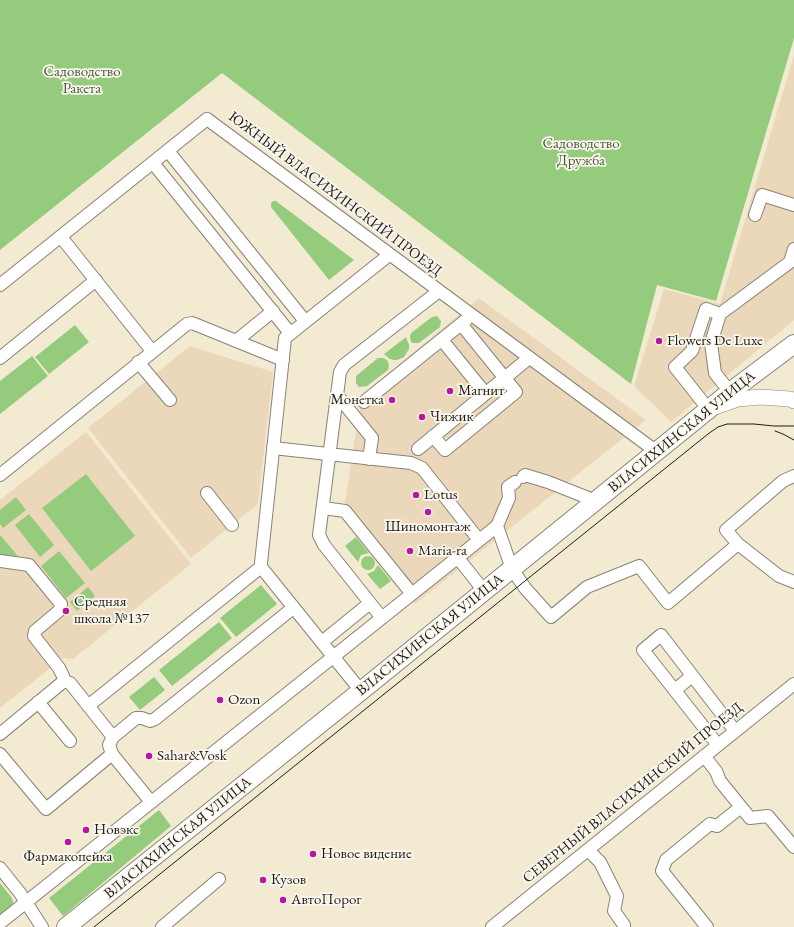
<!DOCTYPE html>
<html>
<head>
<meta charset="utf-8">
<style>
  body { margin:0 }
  canvas { display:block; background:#f3ead2 }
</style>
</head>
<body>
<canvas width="794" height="927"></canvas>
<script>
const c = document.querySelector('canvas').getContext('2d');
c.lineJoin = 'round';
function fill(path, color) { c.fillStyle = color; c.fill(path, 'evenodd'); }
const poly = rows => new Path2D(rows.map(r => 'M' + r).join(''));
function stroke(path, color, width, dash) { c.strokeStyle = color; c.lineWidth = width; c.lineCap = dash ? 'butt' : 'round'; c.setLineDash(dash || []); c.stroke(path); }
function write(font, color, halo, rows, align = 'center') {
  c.font = font + ' "EB Garamond",serif'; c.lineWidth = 3.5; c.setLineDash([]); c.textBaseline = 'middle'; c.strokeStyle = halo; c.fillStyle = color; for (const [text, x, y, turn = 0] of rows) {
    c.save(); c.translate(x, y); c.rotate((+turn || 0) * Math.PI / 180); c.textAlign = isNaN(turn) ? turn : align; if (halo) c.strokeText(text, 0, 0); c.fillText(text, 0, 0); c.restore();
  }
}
const built = poly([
  [794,55,794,320,671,422,634,386,664,289,720,304],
  [479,298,646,420,415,604,343,514,362,395],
  [190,346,273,372,258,504,191,558,88,428],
  [86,432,191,564,73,659,63,658,0,708,0,500]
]);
const green = poly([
  [0,0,794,0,794,38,716,301,657,285,631,384,222,73,0,250],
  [273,201,276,201,354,260,329,280,271,207,271,203],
  [437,316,441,321,440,327,419,343,413,343,411,342,410,337,411,333,432,317],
  [75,325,89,342,49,374,35,357],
  [406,337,409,345,409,349,404,357,397,360,394,360,390,359,384,354],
  [32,356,48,376,0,414,0,381],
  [378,358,383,358,387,360,389,365,388,370,367,386,359,387,356,383,356,376],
  [86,474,135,536,91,571,42,508],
  [16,497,26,510,3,528,0,524,0,510],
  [29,514,54,545,40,557,15,525],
  [0,535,18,556,0,555],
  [356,537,369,553,361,555,358,562,345,546],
  [59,551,85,583,66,598,41,566],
  '361 563a7 7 0 1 1 14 0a7 7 0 1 1-14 0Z',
  [378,565,391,581,380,589,367,574,374,571],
  [261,585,277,604,236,637,220,618],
  [88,587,95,596,77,611,70,602],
  [219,622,232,638,172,686,159,670],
  [154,677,165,690,140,710,129,697],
  [159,810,171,826,63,916,49,898],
  [0,883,12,898,14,905,0,917]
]);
const minor = poly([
  [168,151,305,321],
  [153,163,290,333],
  [755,215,762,195,794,205],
  [61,237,152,351],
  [0,285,207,119,657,452],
  [442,340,485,393],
  [236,341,273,311],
  [0,358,96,280],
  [138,362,170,400],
  [730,392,715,373,711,343,720,314,790,262,794,249],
  [337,395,372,438,369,459],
  [364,402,466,320],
  [709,410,675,367,692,351,706,309,720,314],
  [433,436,445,450,516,392,461,324],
  [273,448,411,463,422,468,479,540],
  [418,449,529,358],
  [0,475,187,324,192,323,283,360],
  [523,477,525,475,548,482,596,501],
  [515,482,508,487,509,498,497,526,512,569,525,588,551,617,587,587,639,566,668,603,738,544,779,576,794,582],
  [207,493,232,525],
  [323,508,345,511,412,594],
  [738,544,726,530,783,481,794,476],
  [458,558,484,591],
  [0,561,29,565,61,604,60,610,35,631,34,636,59,668,63,676,64,681],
  [382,618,324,545,319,535,340,372,344,365,439,291],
  [322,642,370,603],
  [675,690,692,676],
  [361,691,261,567,261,563,285,338,389,255],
  [38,702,70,741],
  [88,706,261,567],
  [0,734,64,681,70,683,113,737],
  [717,744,643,650,661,635,735,731],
  [0,754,46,809,112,754],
  [704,756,716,771,720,781,741,807],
  [151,802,112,754,109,745,113,737,136,718,142,718,150,721,155,719,293,608],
  [588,850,600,862,617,896,614,911,624,925,624,927],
  [0,868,20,893,42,927],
  [0,923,497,526],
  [162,927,219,879],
  [492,927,794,684],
  [707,927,662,871,666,860,710,824,717,826,741,807,750,818,768,816,794,847]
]);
const major = poly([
  [715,407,738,399,761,397,790,399,794,401]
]);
const highway = poly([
  [66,927,361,691,730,392,794,344]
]);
const tram = poly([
  [775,431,783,434,794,440],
  [94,927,708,434,718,427,727,424,754,424,774,426,794,426]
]);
const markers = [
  [659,341,4,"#b5179e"],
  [450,391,4,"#b5179e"],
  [392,400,4,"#b5179e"],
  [422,417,4,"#b5179e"],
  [416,495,4,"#b5179e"],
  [428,512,4,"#b5179e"],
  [410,551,4,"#b5179e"],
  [66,611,4,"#b5179e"],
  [220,700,4,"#b5179e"],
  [149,756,4,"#b5179e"],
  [86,830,4,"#b5179e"],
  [68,842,4,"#b5179e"],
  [313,854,4,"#b5179e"],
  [263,880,4,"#b5179e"],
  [283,900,4,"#b5179e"]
];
const parkNames = [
  ["Садоводство",82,72],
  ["Ракета",82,89],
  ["Садоводство",581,144],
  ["Дружба",581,161]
];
const streetNames = [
  ["ЮЖНЫЙ ВЛАСИХИНСКИЙ ПРОЕЗД",335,194,37],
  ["ВЛАСИХИНСКАЯ УЛИЦА",682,432,-39],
  ["ВЛАСИХИНСКАЯ УЛИЦА",430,635,-39],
  ["СЕВЕРНЫЙ ВЛАСИХИНСКИЙ ПРОЕЗД",633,793,-39],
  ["ВЛАСИХИНСКАЯ УЛИЦА",178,838,-39]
];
const poiNames = [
  ["Flowers De Luxe",667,341],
  ["Магнит",458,391],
  ["Монетка",384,400,"right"],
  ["Чижик",430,417],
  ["Lotus",424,495],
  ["Шиномонтаж",428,527,"center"],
  ["Maria-ra",418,551],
  ["Средняя",74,602],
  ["школа №137",74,619],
  ["Ozon",228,700],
  ["Sahar&Vosk",157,756],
  ["Новэкс",94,830],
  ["Новое видение",321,854],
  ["Фармакопейка",68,857,"center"],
  ["Кузов",271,880],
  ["АвтоПорог",291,900]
];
fill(built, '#ebd8ba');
fill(green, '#94cb7d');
stroke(minor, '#888377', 14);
stroke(major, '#888377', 16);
stroke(highway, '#888377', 20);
stroke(minor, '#fff', 12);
stroke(major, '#fff', 15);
stroke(highway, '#fff', 18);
stroke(tram, '#1c1c1c', 1);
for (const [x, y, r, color] of markers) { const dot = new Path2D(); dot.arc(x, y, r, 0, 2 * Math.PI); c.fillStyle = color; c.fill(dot); stroke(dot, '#fbf7ec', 1.5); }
write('15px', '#46593e', '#fbf7ec', parkNames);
write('15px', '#1c1c1c', '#fbf7ec', streetNames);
write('15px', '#1c1c1c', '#fbf7ec', poiNames, 'left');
</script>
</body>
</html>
